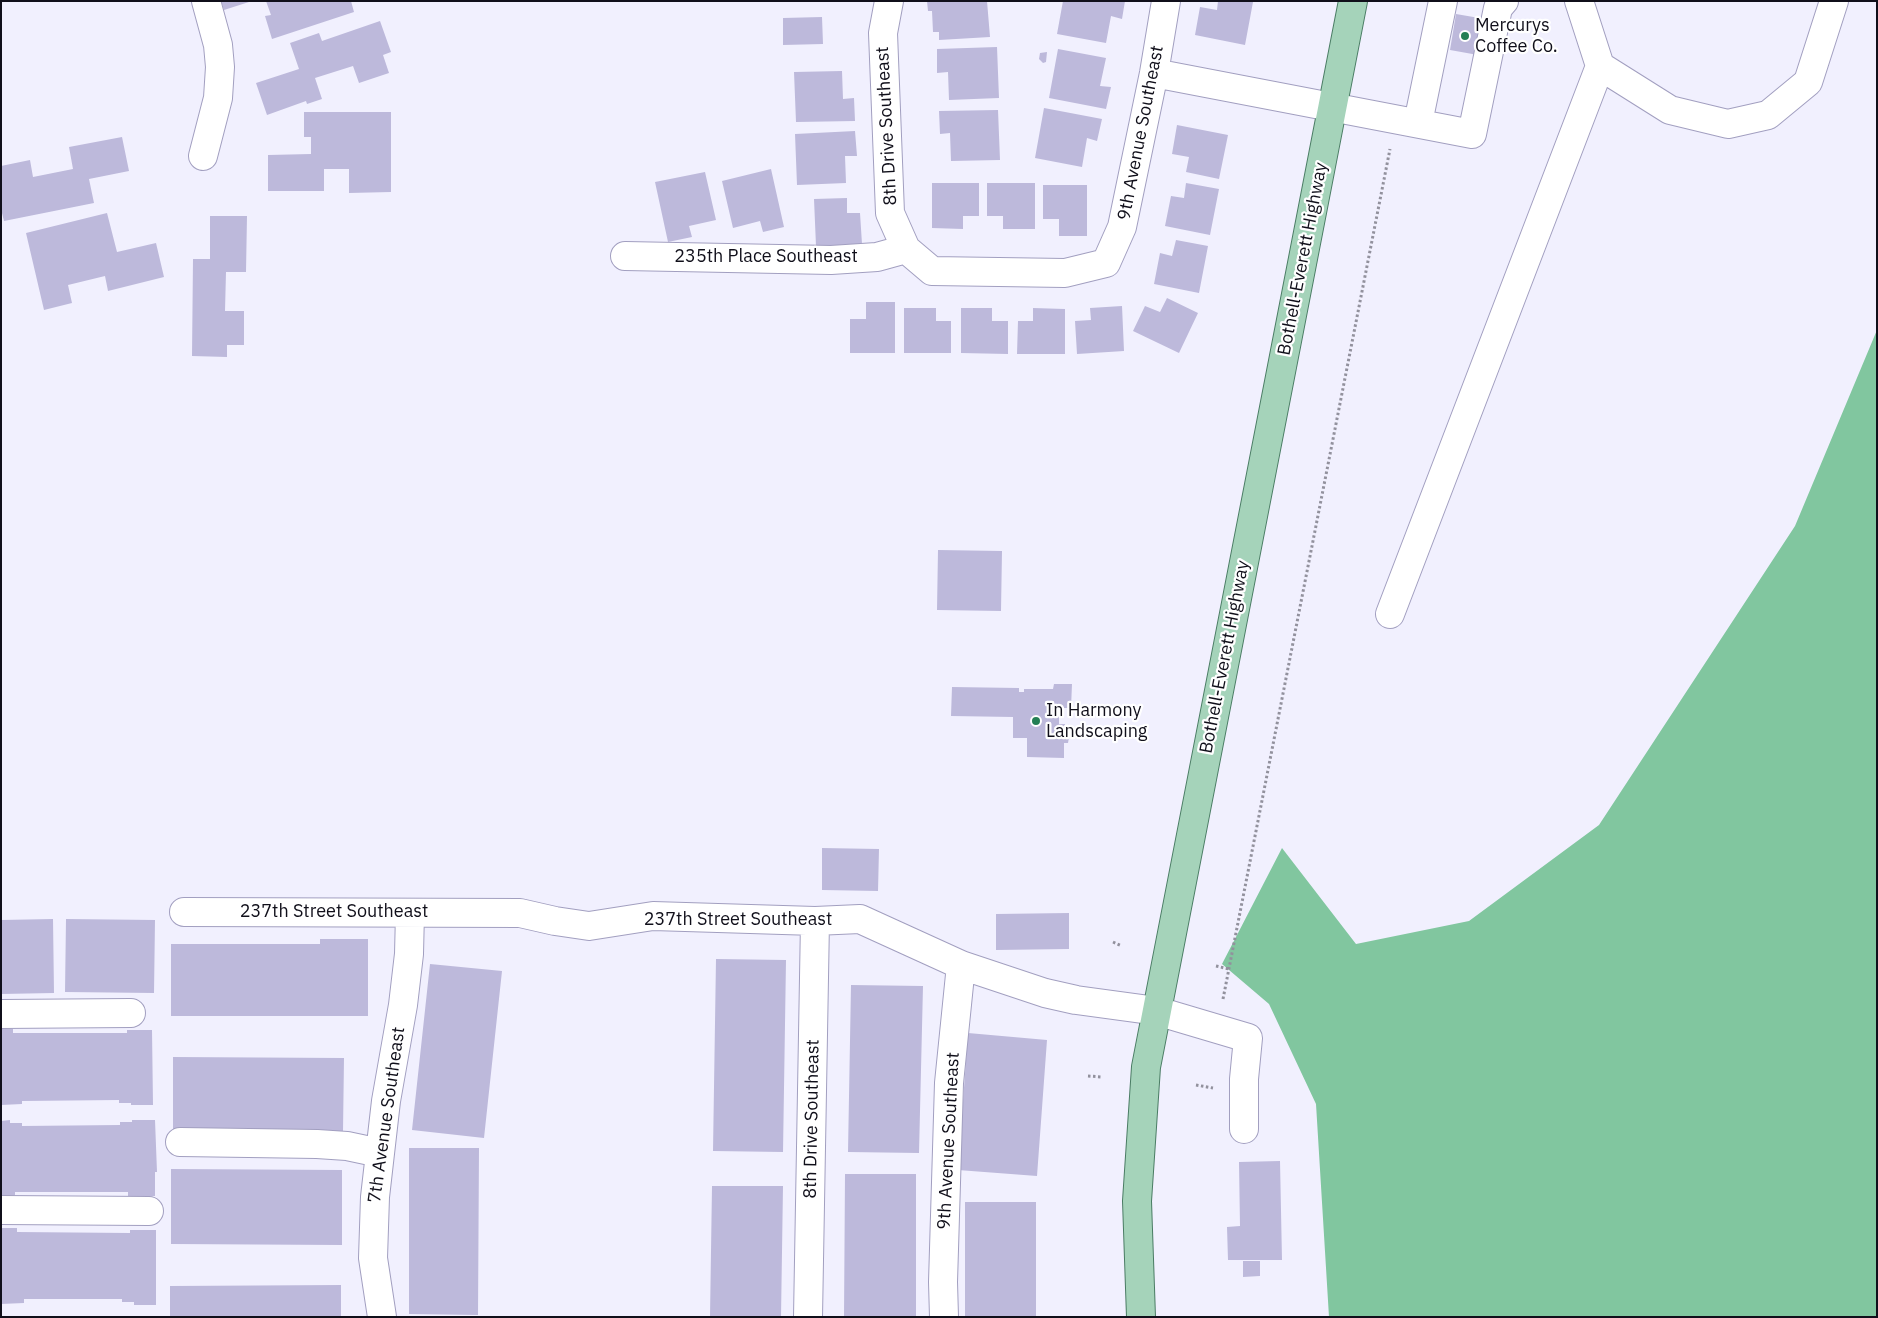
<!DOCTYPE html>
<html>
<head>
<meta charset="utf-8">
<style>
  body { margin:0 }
  #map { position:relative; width:1878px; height:1318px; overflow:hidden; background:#f1f0fe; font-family:"IBM Plex Sans",sans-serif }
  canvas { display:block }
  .frame { position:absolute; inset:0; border:2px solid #100f1a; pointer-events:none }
</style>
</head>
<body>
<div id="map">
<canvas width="1878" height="1318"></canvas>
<div class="frame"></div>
</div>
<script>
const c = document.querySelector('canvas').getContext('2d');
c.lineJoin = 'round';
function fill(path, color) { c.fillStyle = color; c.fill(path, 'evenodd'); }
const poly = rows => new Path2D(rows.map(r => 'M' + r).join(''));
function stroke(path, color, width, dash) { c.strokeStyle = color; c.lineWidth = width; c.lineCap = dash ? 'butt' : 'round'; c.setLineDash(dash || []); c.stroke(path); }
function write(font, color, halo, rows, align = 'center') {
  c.font = font + ' "IBM Plex Sans",sans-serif'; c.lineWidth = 4.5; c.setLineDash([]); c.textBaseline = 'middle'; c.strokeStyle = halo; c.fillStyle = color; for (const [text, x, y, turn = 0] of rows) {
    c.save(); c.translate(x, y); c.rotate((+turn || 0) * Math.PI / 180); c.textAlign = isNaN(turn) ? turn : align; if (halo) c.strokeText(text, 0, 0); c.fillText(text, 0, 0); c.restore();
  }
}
const forest = poly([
  [1877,330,1877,1317,1329,1317,1316,1104,1269,1004,1222,964,1282,848,1356,944,1469,921,1599,825,1795,526]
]);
const building = poly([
  [221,1,249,1,249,2,224,10],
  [266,1,351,1,354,12,272,39,265,16,271,15],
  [927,1,987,1,990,37,939,40,939,32,933,32,932,11,928,11],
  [1063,1,1125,1,1122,19,1111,16,1106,43,1057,34],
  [1218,1,1253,2,1245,45,1195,35,1200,7,1217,10],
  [1456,14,1485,19,1478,55,1450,50],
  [822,17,823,44,783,45,783,18],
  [380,21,391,52,383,55,389,73,359,83,353,66,315,78,322,99,307,104,306,101,267,115,256,83,299,69,290,43,319,33,322,41],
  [997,47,999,98,949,100,948,72,937,73,937,49],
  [1058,49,1106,58,1100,86,1111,87,1106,109,1049,98],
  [1047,52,1046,62,1043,63,1039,59,1040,53],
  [842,71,843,99,854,98,855,121,796,122,794,72],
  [1044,108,1102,119,1097,141,1087,138,1082,167,1035,158],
  [998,110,1000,160,951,161,950,133,940,134,939,111],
  [304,112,391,112,391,192,349,193,349,169,324,169,324,191,268,191,268,155,311,154,311,137,304,137],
  [1177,125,1228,135,1219,179,1186,172,1189,157,1172,154],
  [855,131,857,156,845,156,846,183,797,185,795,134],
  [122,137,129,171,89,179,94,203,4,221,1,209,1,166,30,160,33,177,73,169,69,147],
  [771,169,784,227,763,232,760,221,733,228,722,181],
  [705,172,716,220,689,226,692,237,668,242,655,182],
  [932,183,979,183,979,216,963,216,963,229,932,228],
  [987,183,1035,183,1035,229,1003,229,1003,216,987,216],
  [1186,183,1219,189,1210,235,1165,226,1171,196,1184,198],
  [1043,185,1087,185,1087,236,1059,236,1059,219,1043,219],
  [847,198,847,213,860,213,862,244,816,246,814,199],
  [107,213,117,252,156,243,164,277,108,291,105,276,68,285,72,303,44,310,26,233],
  [210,216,247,216,246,272,226,272,225,311,244,311,244,345,227,345,227,357,192,356,193,259,210,259],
  [1176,240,1208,246,1199,293,1154,284,1160,253,1172,256],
  [1167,298,1198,313,1179,353,1133,331,1145,306,1160,312],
  [866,302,895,302,895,353,850,353,850,319,866,319],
  [1122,306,1124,351,1077,354,1075,321,1091,320,1090,308],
  [904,308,936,308,936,321,951,321,951,353,904,353],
  [961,308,992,308,992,321,1008,321,1008,354,961,353],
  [1033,308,1065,309,1065,354,1017,354,1018,321,1033,321],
  [938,550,1002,551,1001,611,937,610],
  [1054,684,1072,684,1071,708,1059,708,1059,724,1065,724,1064,737,1069,737,1068,743,1064,743,1064,758,1027,757,1027,738,1013,738,1013,717,951,716,952,687,1019,688,1019,692,1024,692,1024,689,1053,689],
  [822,848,879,849,878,891,822,890],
  [1069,913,1069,949,996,950,996,914],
  [53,919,54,993,1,994,1,920],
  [66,919,155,920,154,993,65,992],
  [320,939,368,939,368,1016,171,1016,171,944,320,944],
  [716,959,786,960,783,1152,713,1151],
  [430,964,502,971,484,1138,412,1130],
  [851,985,923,986,919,1153,848,1152],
  [1,1029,13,1029,13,1033,127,1033,127,1030,152,1030,153,1105,131,1105,131,1103,119,1103,119,1100,22,1101,22,1104,1,1105],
  [968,1033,1047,1040,1037,1176,958,1170],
  [173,1057,344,1058,343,1131,173,1131],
  [10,1120,10,1123,22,1123,22,1126,120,1125,120,1122,132,1122,132,1120,155,1120,157,1172,155,1172,155,1196,128,1197,128,1192,15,1192,15,1195,1,1196,1,1121],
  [409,1148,479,1148,478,1315,409,1314],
  [1280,1161,1282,1260,1228,1260,1227,1227,1240,1226,1239,1162],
  [171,1169,342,1170,342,1245,171,1244],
  [845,1174,916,1174,916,1317,844,1317],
  [712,1186,783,1186,781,1317,710,1317],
  [965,1202,1036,1202,1036,1317,965,1317],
  [1,1228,17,1228,17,1232,130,1233,130,1230,156,1230,156,1305,134,1305,134,1302,122,1302,122,1299,24,1299,24,1303,1,1304],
  [1243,1261,1260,1261,1260,1276,1243,1277],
  [341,1285,341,1317,170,1317,170,1286]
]);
const path = poly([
  [1113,942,1122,946],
  [1216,966,1229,969],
  [1223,999,1390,149],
  [1088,1076,1102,1077],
  [1196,1085,1213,1088]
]);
const minor = poly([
  [889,1,883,33,890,213,906,249,932,271,1065,273,1106,263,1122,227,1154,73,1166,1],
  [1600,66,1670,110,1728,124,1768,115,1808,82,1834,1],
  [1154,73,1472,134,1498,8,1504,1],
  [1418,123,1443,1],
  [203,156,218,98,220,67,218,45,206,1],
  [625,256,831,260,877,257,906,249],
  [1390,614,1600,66,1579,1],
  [184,912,520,913,555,921,589,926,653,916,815,921,860,919,961,965,1045,993,1076,1000,1157,1011,1248,1038,1244,1079,1244,1129],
  [1,1014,131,1013],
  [180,1142,317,1144,347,1146,380,1153],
  [1,1210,149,1211],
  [382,1317,373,1258,375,1197,386,1101,403,1005,409,954,410,913],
  [808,1317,815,921],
  [944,1317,943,1282,949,1083,961,965]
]);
const major = poly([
  [1141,1317,1137,1201,1146,1067,1353,1]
]);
const markers = [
  [1465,36,5,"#247f54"],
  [1036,721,5,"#247f54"]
];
const poiNames = [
  ["Mercurys",1475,26],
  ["Coffee Co.",1475,47],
  ["In Harmony",1046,711],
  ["Landscaping",1046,732]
];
const streetNames = [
  ["8th Drive Southeast",887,126,-93],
  ["9th Avenue Southeast",1141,133,-79],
  ["235th Place Southeast",766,257],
  ["Bothell-Everett Highway",1303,259,-79],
  ["Bothell-Everett Highway",1225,657,-79],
  ["237th Street Southeast",334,912],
  ["237th Street Southeast",738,920],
  ["7th Avenue Southeast",387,1115,-82],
  ["8th Drive Southeast",812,1119,-89],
  ["9th Avenue Southeast",949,1141,-87]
];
fill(forest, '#81c69f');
fill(building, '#bdb9db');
stroke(minor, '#a29fc0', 30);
stroke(major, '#4a7c64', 30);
stroke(path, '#92919d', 3, [2.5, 2.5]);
stroke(minor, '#fff', 28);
stroke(major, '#a5d3ba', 28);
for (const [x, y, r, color] of markers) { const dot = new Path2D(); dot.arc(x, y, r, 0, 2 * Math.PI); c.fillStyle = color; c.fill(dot); stroke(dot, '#fff', 2); }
write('18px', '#100f1a', '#fff', poiNames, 'left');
write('18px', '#100f1a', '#fff', streetNames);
</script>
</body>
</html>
